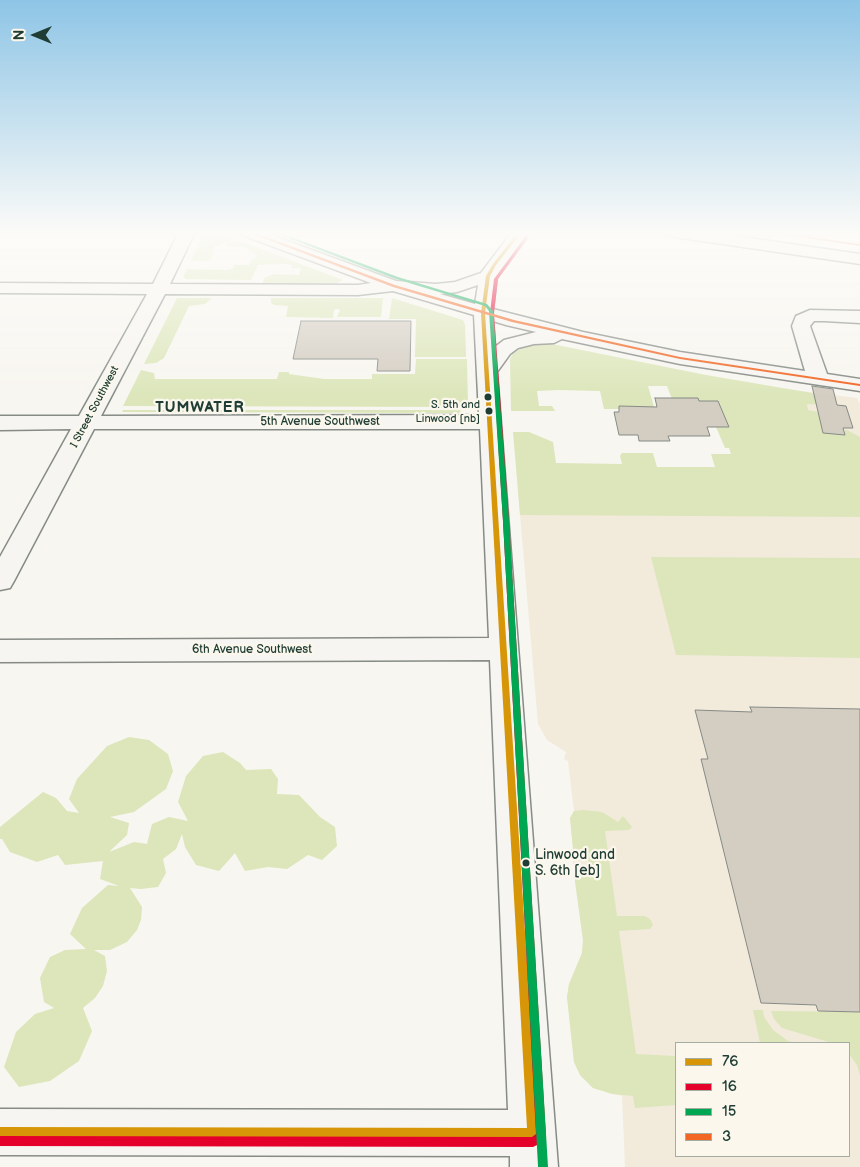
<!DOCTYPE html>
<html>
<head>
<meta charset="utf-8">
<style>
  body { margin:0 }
  #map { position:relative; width:860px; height:1167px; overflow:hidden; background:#f8f6f0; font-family:"Balsamiq Sans",sans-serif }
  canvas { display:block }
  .legend { position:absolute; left:675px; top:1042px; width:175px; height:115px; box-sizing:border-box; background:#fbf7ec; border:1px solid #a3ada2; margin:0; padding:6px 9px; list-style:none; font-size:15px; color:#1f3d34 }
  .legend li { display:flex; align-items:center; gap:10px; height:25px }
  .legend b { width:25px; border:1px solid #a3ada2 }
  .north { position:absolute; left:10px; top:10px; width:50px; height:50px; -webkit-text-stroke:4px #fbf7ec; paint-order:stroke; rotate:270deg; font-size:14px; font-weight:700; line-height:20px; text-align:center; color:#1f3d34 }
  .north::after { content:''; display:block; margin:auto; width:18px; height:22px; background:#1f3d34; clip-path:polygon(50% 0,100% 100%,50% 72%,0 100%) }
</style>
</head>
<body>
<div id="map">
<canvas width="860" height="1167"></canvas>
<ul class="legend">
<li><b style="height:6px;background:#d79608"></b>76</li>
<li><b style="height:6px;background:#e4002b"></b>16</li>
<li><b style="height:6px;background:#00a651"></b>15</li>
<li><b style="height:6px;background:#f26522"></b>3</li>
</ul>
<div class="north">N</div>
</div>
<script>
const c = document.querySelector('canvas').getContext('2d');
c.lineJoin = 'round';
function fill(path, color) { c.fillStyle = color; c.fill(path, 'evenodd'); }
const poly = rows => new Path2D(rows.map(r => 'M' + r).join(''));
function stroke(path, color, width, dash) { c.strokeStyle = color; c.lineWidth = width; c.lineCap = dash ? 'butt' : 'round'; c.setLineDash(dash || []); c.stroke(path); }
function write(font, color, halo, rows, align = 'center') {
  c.font = font + ' "Balsamiq Sans",sans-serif'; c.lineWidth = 4.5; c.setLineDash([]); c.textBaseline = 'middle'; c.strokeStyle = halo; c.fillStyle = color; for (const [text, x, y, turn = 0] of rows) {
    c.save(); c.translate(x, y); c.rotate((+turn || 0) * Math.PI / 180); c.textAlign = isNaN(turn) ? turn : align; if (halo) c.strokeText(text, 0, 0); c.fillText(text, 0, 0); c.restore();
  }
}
const built = poly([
  [786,389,857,398,860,404,860,1167,625,1167,622,1096,593,1088,580,1075,574,1062,567,997,569,984,582,953,583,940,571,849,573,849,570,818,574,811,568,761,564,759,566,752,547,740,538,724,518,491,665,492,842,480],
  [676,1043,849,1043,849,1156,676,1156]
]);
const green = poly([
  [205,232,222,232,230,235,226,238,230,237,343,280,335,284,262,284,265,277,275,274,299,275,301,268,291,268,292,265,284,264,258,265,251,280,186,279,183,277,187,269,229,270,233,268,234,265,249,265,252,259,255,258,257,255,244,247,228,247,228,245,225,245,226,242,214,247,211,259,206,261,191,261,197,248,202,248,198,246],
  [177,298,212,298,205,304,189,306,164,358,156,363,144,364],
  [271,298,383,298,381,317,337,317,340,310,337,309,334,310,333,318,286,317,288,306,274,305,271,303],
  [392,298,463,320,465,325,466,357,415,357,416,319,389,319],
  [547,343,706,375,812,393,823,405,807,404,808,410,818,412,823,433,845,435,845,430,847,430,860,437,860,517,520,515,513,432,529,432,553,442,556,463,622,464,620,456,622,453,653,453,657,467,715,467,711,454,731,454,729,448,725,448,716,427,728,427,699,401,672,399,667,386,648,386,654,407,620,406,620,409,604,409,600,391,559,390,537,391,539,406,552,406,555,411,511,411,510,359,513,353,524,346],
  [416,359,467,359,468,405,463,405,463,407,123,406,141,370,154,373,155,379,277,379,279,372,289,372,289,374,324,379,372,379,372,374,415,374],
  [123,410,460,410,461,413,122,412],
  [651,557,860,558,860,658,676,655],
  [129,737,149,740,168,754,173,771,166,789,134,812,110,817,129,823,127,835,109,852,134,842,147,844,152,824,169,817,188,821,178,802,186,776,203,756,223,752,240,763,246,770,271,769,278,779,277,794,299,795,320,817,335,827,337,846,322,860,308,855,287,869,268,867,245,871,235,853,219,871,196,865,185,847,182,834,176,849,163,859,166,873,158,887,141,889,130,888,142,907,141,920,137,930,127,942,110,950,94,950,105,956,107,971,103,986,95,998,83,1008,92,1031,79,1061,50,1081,19,1087,4,1067,16,1032,35,1014,54,1008,44,1002,40,978,50,957,65,950,86,949,70,934,82,908,108,885,119,886,100,879,103,861,65,865,58,855,37,862,10,852,2,839,0,839,0,827,43,792,56,798,67,811,79,813,69,799,77,779,107,746],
  [583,810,602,812,618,822,623,816,632,827,629,830,605,831,617,916,645,916,650,919,653,925,650,929,619,931,636,1054,676,1056,676,1105,635,1108,633,1096,612,1094,593,1088,580,1075,574,1062,567,997,569,984,582,953,583,940,573,867,589,867,587,849,573,849,570,818,574,811],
  [753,1010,763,1010,764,1017,773,1030,788,1041,798,1043,760,1043],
  [771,1011,860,1012,860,1076,857,1065,849,1054,849,1043,832,1043,782,1028,774,1019]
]);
const building = poly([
  [301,321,411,321,410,371,377,371,378,359,293,359,301,321],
  [812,386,833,389,837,405,846,406,853,428,843,428,845,435,823,433,812,386],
  [655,398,698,398,699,401,718,401,729,427,707,427,710,436,668,436,670,441,639,441,638,435,619,435,614,412,619,412,619,406,657,407,655,398],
  [750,707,860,709,860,1012,818,1011,816,1005,761,1003,701,759,708,759,695,710,752,712,750,707]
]);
const minor = poly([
  [179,232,195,232,170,284,358,285,371,283,242,235,240,232,263,232,396,281,436,284,455,282,481,273,512,232,528,232,497,276,493,309,583,332,680,352,805,371,792,326,796,316,810,310,860,311,860,323,824,321,814,321,810,326,827,374,860,379,860,391,680,364,562,339,554,343,534,344,518,348,510,354,497,372,558,1167,510,1167,510,1156,0,1155,0,1109,508,1110,490,660,0,662,0,640,489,638,480,429,94,429,14,581,10,588,0,590,0,557,71,429,0,430,0,416,79,416,147,294,0,293,0,283,153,284,179,232],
  [478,285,475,304,440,294,457,292,478,285],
  [393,291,474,315,479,415,101,416,165,294,358,295,393,291],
  [493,321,506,325,536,332,504,340,495,347,493,321]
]);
const highway = poly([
  [666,232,708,232,860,254,860,264,674,237,668,235,666,232]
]);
const bus1 = poly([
  [518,232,522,232,496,265,490,276,485,313,538,1133,537,1137,533,1138,0,1137,0,1127,527,1128,481,313,486,276,493,264,518,232]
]);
const bus2 = poly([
  [526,236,529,237,498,279,494,313,509,521,546,1137,545,1141,533,1147,0,1146,0,1136,532,1137,536,1134,503,521,490,313,494,279,526,236]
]);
const bus3 = poly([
  [272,232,278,232,398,277,487,304,493,311,509,521,548,1167,538,1167,538,1166,503,521,489,311,485,306,396,279,272,232]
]);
const bus4 = poly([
  [247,232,253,232,395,285,514,320,680,357,860,384,860,386,680,359,512,322,393,287,247,232],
  [764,232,775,232,860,244,860,246,764,232]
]);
const markers = [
  [488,397,4.5,"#1f3d34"],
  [489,411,4.5,"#1f3d34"],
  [526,863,4.5,"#1f3d34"]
];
const busNames = [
  ["S. 5th and",480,405],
  ["Linwood [nb]",480,419]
];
const farStreetnames = [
  ["I Street Southwest",95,407,-62]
];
const streetNames = [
  ["5th Avenue Southwest",320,422],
  ["6th Avenue Southwest",252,650]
];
const nearBusnames = [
  ["Linwood and",535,855],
  ["S. 6th [eb]",535,871]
];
const farDistrictnames = [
  ["TUMWATER",200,408]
];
fill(built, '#f2ebdc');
fill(green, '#dce6ba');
fill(building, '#d4cdc2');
stroke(building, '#868b86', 1);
stroke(minor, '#868b86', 3);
stroke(highway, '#868b86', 3);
fill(minor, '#f6f5f1');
fill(highway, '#f6f5f1');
fill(bus1, '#d79608');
fill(bus2, '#e4002b');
fill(bus3, '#00a651');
fill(bus4, '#f26522');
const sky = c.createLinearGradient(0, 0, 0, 396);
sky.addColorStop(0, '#8ec5e6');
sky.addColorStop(0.59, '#fcfbf8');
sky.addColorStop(1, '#fcfbf800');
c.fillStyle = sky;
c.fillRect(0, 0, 860, 396);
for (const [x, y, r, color] of markers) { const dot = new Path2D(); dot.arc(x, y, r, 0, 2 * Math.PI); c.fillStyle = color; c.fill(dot); stroke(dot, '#fbf7ec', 2); }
write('11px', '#1f3d34', '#fbf7ec', busNames, 'right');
write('11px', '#1f3d34', '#fbf7ec', farStreetnames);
write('12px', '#1f3d34', '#fbf7ec', streetNames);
write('14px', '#1f3d34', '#fbf7ec', nearBusnames, 'left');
c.letterSpacing = '1px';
write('bold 15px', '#1f3d34', '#fbf7ec', farDistrictnames);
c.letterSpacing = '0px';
</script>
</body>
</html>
